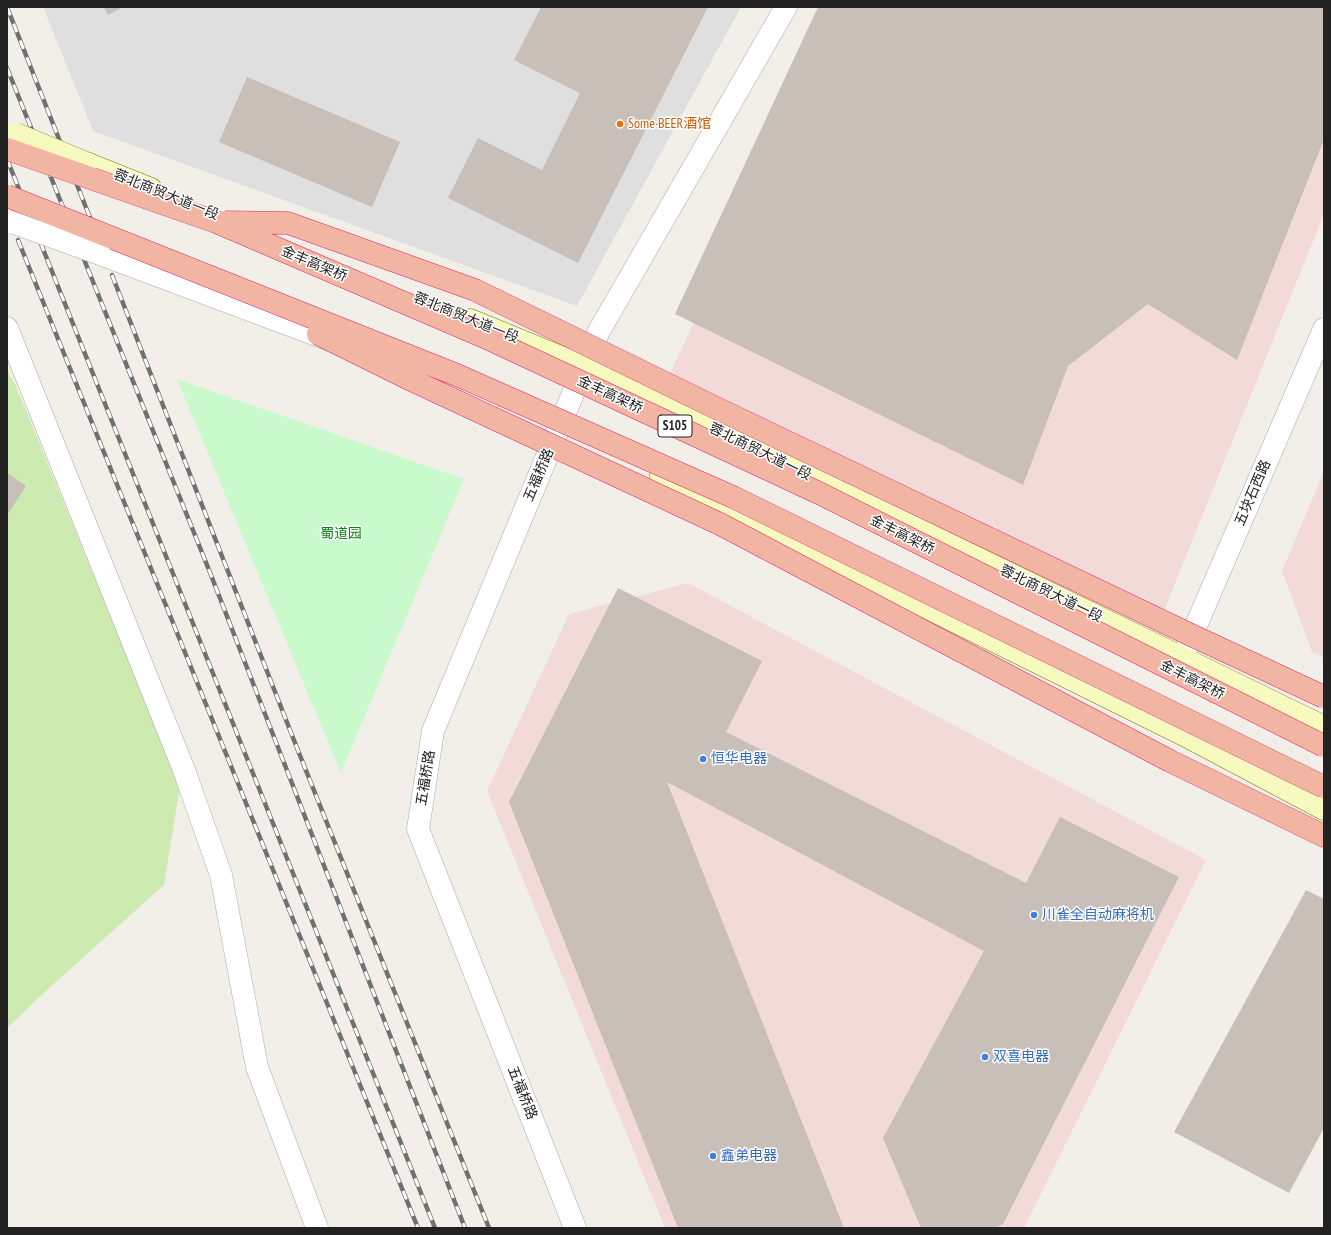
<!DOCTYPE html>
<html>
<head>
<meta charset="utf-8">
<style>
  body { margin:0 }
  #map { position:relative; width:1331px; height:1235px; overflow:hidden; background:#f2efe9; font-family:"PT Sans Narrow",sans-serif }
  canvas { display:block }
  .frame { position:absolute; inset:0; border:8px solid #222; pointer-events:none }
</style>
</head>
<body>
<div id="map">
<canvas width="1331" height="1235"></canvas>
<div class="frame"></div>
</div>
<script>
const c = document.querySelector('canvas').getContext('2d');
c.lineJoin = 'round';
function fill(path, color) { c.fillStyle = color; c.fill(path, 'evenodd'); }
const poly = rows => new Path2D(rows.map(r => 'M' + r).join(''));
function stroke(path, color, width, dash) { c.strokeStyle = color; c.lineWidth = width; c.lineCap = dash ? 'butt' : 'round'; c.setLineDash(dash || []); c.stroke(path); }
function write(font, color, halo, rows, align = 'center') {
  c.font = font + ' "PT Sans Narrow","Noto Sans SC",sans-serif'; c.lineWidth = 3; c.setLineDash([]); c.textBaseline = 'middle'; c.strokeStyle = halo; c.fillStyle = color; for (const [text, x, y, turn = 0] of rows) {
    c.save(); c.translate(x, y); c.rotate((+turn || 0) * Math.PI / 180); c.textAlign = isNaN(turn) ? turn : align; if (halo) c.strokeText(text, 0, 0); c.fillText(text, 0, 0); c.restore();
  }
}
const residential = poly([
  [43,7,741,7,577,306,93,131]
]);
const commercial = poly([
  [844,7,1324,7,1324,214,1157,628,670,373],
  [1324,471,1324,658,1312,652,1282,571],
  [688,583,1206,860,1024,1228,665,1228,487,791,569,614]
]);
const grass = poly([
  [7,371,15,384,180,786,164,885,48,989,7,1028]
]);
const park = poly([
  [177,379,464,479,341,773]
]);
const building = poly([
  [104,7,123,7,108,15],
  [541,7,708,7,578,263,448,198,478,138,542,170,580,93,514,60],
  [818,7,1324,7,1324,139,1237,360,1148,304,1068,366,1023,485,675,314],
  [247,77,400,142,372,207,219,142],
  [7,473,26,486,7,515],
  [618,588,762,661,726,732,1026,883,1060,817,1179,877,1003,1224,993,1228,921,1228,883,1138,984,951,667,782,844,1228,678,1228,509,802],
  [1306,890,1324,899,1324,1128,1289,1193,1174,1132]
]);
const minor = poly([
  [100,254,335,342],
  [7,328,184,770,221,875,257,1067,317,1228],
  [409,369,489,399],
  [1182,658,1324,329],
  [575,1228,418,829,433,731,599,331,786,7]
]);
const secondary = poly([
  [86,163,151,189],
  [470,320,585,367,1324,727],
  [661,476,1190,738,1324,809]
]);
const trunk = poly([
  [1170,761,1324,836]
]);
const rail = poly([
  [7,7,98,238],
  [7,68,209,570,465,1228],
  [7,159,435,1228],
  [18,240,418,1228],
  [112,275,299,753,489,1228]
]);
const minorBridge = poly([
  [14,223,100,254]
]);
const secondaryBridge = poly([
  [16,134,86,163]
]);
const trunkBridge = poly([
  [7,149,216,222,491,340,821,494,1324,746],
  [7,196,457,375,733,497,1324,787],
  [225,222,288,223,475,290,712,406,1191,635,1324,697],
  [318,334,405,377,720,524,1170,761]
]);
const markers = [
  [620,124,4,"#e8710a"],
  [703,759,4,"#3f7fe0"],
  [1034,915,4,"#3f7fe0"],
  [985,1057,4,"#3f7fe0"],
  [713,1156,4,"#3f7fe0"]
];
const shields = [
  [675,426,34]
];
const shieldNames = [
  ["S105",675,426]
];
const foodNames = [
  ["Some·BEER酒馆",628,124]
];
const streetNames = [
  ["蓉北商贸大道一段",166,195,22],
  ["金丰高架桥",314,264,23],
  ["蓉北商贸大道一段",466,318,22],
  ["金丰高架桥",610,395,25],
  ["蓉北商贸大道一段",760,452,26],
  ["五福桥路",539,475,-67],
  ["五块石西路",1253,493,-67],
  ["金丰高架桥",902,535,27],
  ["蓉北商贸大道一段",1051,594,26],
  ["金丰高架桥",1192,680,27],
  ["五福桥路",426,778,-81],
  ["五福桥路",522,1093,68]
];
const parkNames = [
  ["蜀道园",341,534]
];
const shopNames = [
  ["恒华电器",711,759],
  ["川雀全自动麻将机",1042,915],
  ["双喜电器",993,1057],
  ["鑫弟电器",721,1156]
];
fill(residential, '#e0dfdf');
fill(commercial, '#f2dad9');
fill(grass, '#cdebb0');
fill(park, '#c8facc');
fill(building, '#c7bfb8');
stroke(minor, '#a9a9a9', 23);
stroke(secondary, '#707d05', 23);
stroke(trunk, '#dc2a67', 23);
stroke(minor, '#fff', 22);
stroke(secondary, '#f7fabf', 22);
stroke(trunk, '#f2b4a3', 22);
stroke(rail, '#707070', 4.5);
stroke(rail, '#fff', 3, [9]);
stroke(minorBridge, '#a9a9a9', 23, []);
stroke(secondaryBridge, '#707d05', 23, []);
stroke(trunkBridge, '#dc2a67', 23, []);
stroke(minorBridge, '#fff', 22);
stroke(secondaryBridge, '#f7fabf', 22);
stroke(trunkBridge, '#f2b4a3', 22);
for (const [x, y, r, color] of markers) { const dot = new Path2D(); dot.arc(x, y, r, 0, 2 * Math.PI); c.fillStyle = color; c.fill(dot); stroke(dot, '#fff', 1.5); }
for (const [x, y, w] of shields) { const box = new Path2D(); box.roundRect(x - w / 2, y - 11, w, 22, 3); c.fillStyle = '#fff'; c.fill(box); stroke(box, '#222', 1); }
write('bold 13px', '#222', null, shieldNames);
write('14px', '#c56008', '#fff', foodNames, 'left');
write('14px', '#222', '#fff', streetNames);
write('14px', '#0c8416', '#fff', parkNames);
write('14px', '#366cbe', '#fff', shopNames, 'left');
</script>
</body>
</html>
